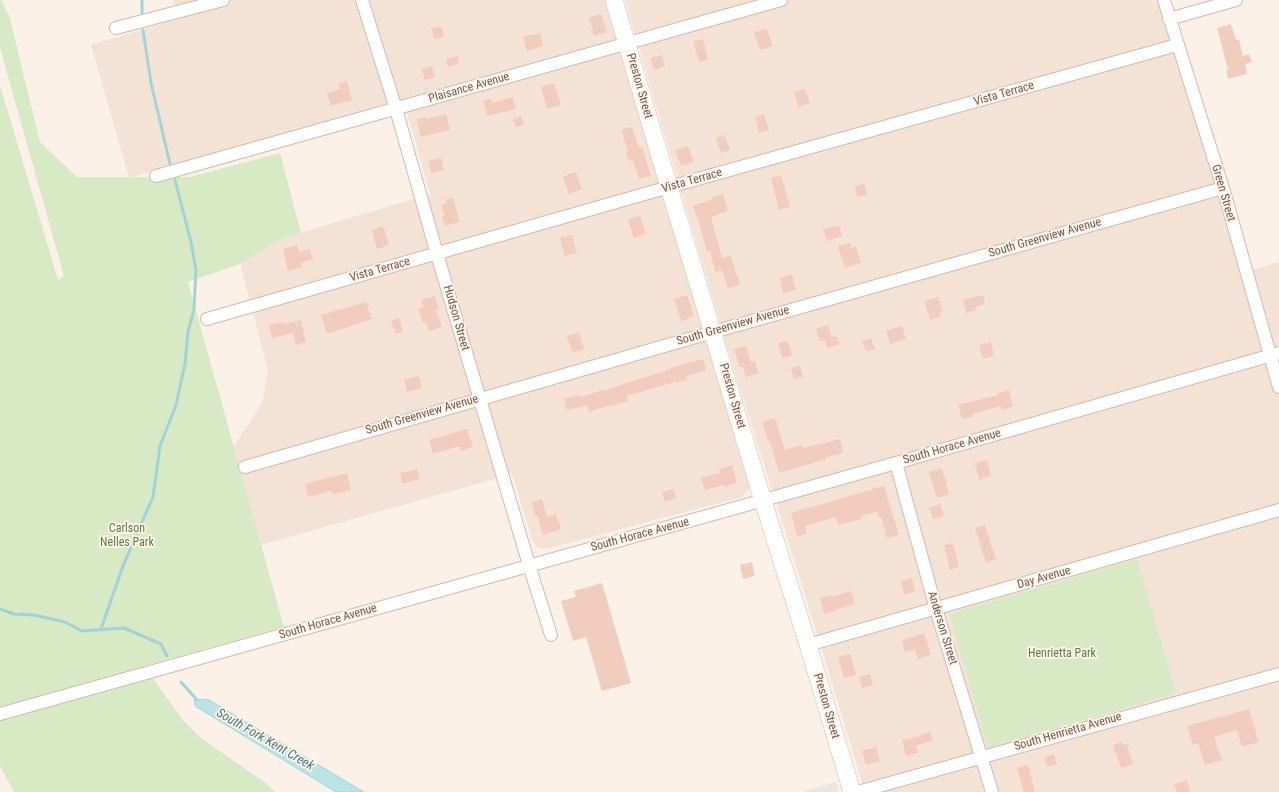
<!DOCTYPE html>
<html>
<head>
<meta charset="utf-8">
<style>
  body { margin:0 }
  canvas { display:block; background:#fcf1e6 }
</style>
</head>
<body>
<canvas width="1279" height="792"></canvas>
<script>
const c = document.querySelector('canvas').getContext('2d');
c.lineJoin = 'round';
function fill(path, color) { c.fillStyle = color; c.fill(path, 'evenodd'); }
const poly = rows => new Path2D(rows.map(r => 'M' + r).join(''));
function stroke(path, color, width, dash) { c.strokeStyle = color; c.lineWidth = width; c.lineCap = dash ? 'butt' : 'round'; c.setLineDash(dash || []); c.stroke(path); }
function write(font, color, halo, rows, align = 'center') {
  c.font = font + ' "Roboto Condensed",sans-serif'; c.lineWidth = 3.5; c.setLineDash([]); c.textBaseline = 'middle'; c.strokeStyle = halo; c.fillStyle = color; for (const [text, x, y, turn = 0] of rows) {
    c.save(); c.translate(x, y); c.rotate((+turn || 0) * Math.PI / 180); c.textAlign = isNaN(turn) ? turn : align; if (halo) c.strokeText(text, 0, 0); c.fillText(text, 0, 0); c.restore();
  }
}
const residential = poly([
  [173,0,607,0,752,481,750,489,742,497,546,549,541,548,536,546,532,539,512,474,261,545,234,446,262,403,268,370,240,264,283,238,430,194,403,99,129,178,91,45,178,19],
  [625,0,1162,0,1244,272,1279,262,1279,792,865,792,805,594,726,344]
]);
const industrial = poly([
  [836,782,839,792,802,792]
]);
const green = poly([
  [0,0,1,0,9,15,40,142,77,177,190,177,280,153,301,233,283,238,240,264,188,282,284,627,144,666,183,720,202,739,266,783,275,792,14,792,0,766,0,85,58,280,64,276,0,48],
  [1137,559,1176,693,988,748,949,614]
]);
const water = poly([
  [194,699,209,700,364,792,336,792,195,706,194,699]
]);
const stream = poly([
  [142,13,142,0],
  [143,30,151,83,170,164],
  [0,609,14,614,34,615,65,622,82,631,124,628,161,644,167,656],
  [101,629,123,566,153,497,160,446,176,405,185,364,188,332,194,309,196,270,191,242,175,180],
  [181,682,197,700]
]);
const building = poly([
  [601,14,607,32,594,36,589,18],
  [1231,24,1236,40,1239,40,1243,56,1249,54,1252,62,1245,64,1247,74,1228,79,1226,70,1228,69,1217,28],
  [441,26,444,37,434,39,431,28],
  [767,29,773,46,760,50,754,32],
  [540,33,543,46,527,51,523,37],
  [703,39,708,60,699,62,693,41],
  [662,55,665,66,654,70,650,58],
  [457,56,459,64,448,67,446,59],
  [432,66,435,77,425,80,422,69],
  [347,81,352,100,331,106,327,93,340,89,338,84],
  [554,83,561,105,547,109,541,87],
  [805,89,810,103,799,107,794,92],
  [513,97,516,109,487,116,483,101,491,99,492,103],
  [446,114,450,130,421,137,416,119,426,117,427,119],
  [764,114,769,130,759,133,755,117],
  [521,116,524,125,516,127,513,119],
  [632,127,639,148,642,147,651,176,639,179,633,160,629,161,626,152,628,151,621,130],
  [725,135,730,150,721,153,716,138],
  [688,146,694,162,681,166,675,150],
  [441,158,444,170,431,173,428,161],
  [576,172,582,189,569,194,563,176],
  [781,175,790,207,779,210,771,178],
  [864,184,867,195,857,197,855,186],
  [723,194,728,211,711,217,722,258,731,256,736,274,737,274,740,285,728,288,722,270,715,272,710,251,707,252,700,226,693,206,712,199,711,198],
  [453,198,460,222,445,226,442,216,445,216,441,205,446,204,445,200],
  [640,216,646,234,634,238,628,219],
  [839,225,842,236,827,241,823,229],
  [383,226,389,245,377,249,372,230],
  [572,235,577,253,565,256,560,238],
  [850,243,851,248,856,246,861,263,845,268,838,246],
  [297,245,299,252,310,249,313,259,301,263,302,267,288,271,283,249],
  [792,274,796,290,783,293,780,278],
  [687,295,694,316,681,321,674,299],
  [983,295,985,304,976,307,977,310,966,313,963,300],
  [435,296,439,309,436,310,442,327,429,331,426,322,423,323,418,309,423,307,421,300],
  [938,297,943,312,939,313,941,317,930,320,924,301],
  [366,302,372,319,327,334,321,315],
  [399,318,403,332,396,334,391,321],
  [301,320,306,342,296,345,293,333,272,338,269,325,284,322,284,324],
  [828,325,832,337,837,336,840,344,827,348,825,340,820,341,816,329],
  [902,326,906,339,890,344,886,331],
  [579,332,584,349,573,353,567,336],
  [871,338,875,349,866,352,862,341],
  [788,341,792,356,782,358,778,343],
  [991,342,994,356,983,359,979,345],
  [746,346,751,362,755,361,759,373,746,377,743,367,740,368,734,349],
  [703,359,706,370,686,376,687,380,675,383,675,382,627,396,628,401,609,407,609,405,589,412,587,405,567,410,564,399,580,395,581,397,602,390,602,391,671,369,671,368],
  [800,366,803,377,794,379,791,368],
  [419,376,422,388,407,392,404,380],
  [1009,390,1013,407,1002,410,1001,406,972,414,973,417,962,419,958,405,998,395,998,393],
  [775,418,785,450,802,445,803,448,822,443,822,444,840,439,843,453,826,457,826,459,779,473,770,441,768,441,762,422],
  [467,429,473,447,461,451,459,446,433,454,429,440],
  [987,460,991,476,979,480,975,463],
  [732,465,737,483,724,487,723,485,705,490,701,478,720,473,719,469],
  [942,468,949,494,937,498,929,472],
  [417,469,420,479,402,484,400,473],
  [347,473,351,490,333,494,332,491,308,497,305,484],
  [884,486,899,535,887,538,881,517,879,518,877,512,860,516,861,519,838,525,836,517,805,526,807,534,797,536,791,513],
  [673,489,676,498,665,502,662,492],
  [542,499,547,517,556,514,561,529,543,535,537,515,535,516,532,502],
  [940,504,944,516,933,519,929,508],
  [985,525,996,560,986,563,975,528],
  [953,543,959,567,950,570,944,545],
  [752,562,755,576,743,579,740,565],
  [912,578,915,592,904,594,901,581],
  [602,583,631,683,602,691,586,637,573,641,561,601,576,597,574,591],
  [851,591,855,604,835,610,835,611,824,614,820,598,831,595,832,597],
  [924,633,931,655,918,659,915,649,905,652,902,640],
  [850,654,856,675,844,678,838,657],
  [870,674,873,685,862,688,859,677],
  [1249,709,1259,742,1242,747,1237,730,1214,737,1222,760,1205,765,1198,743,1193,745,1187,726],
  [930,732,933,740,916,746,918,753,906,756,902,740,921,736,920,735],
  [1121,742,1123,745,1127,744,1133,764,1121,768,1113,745],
  [876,747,880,761,866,765,862,751],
  [1054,754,1057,764,1047,767,1044,757],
  [1028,765,1035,792,1024,792,1017,768],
  [1187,780,1190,792,1177,792,1174,784]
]);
const street = poly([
  [362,0,396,109,437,254,529,565,551,635],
  [1164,0,1223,188,1279,387],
  [1169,19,1236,0],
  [116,28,223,0],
  [156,176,781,0],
  [207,319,669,187,1177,45],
  [896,463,936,609,992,792],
  [245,467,713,332,1223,188],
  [808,645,1279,510],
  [0,714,896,463,1279,353],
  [858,792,1279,674]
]);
const secondary = poly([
  [614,0,669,187,763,501,808,645,852,792]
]);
const streetNames = [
  ["Preston Street",639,86,74],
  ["Plaisance Avenue",469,88,-16],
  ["Vista Terrace",1004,94,-16],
  ["Vista Terrace",692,181,-16],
  ["Green Street",1223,193,74],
  ["South Greenview Avenue",1045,238,-16],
  ["Vista Terrace",380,270,-16],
  ["Hudson Street",456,318,74],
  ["South Greenview Avenue",733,326,-16],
  ["Preston Street",732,396,74],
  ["South Greenview Avenue",422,415,-16],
  ["South Horace Avenue",952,447,-16],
  ["South Horace Avenue",640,535,-15],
  ["Day Avenue",1044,578,-16],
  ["South Horace Avenue",328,622,-16],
  ["Anderson Street",942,628,73],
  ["Preston Street",826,706,74],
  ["South Henrietta Avenue",1068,732,-16]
];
const parkNames = [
  ["Carlson",127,529],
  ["Nelles Park",127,543],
  ["Henrietta Park",1062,654]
];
const waterNames = [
  ["South Fork Kent Creek",265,740,30]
];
fill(residential, '#f4e3d5');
fill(industrial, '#ece5e0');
fill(green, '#d7eac4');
fill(water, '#bae4e6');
stroke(water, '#a1d4d8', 1);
stroke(stream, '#a1d4d8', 3);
fill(building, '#f1cdbe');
stroke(street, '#d0baaf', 14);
stroke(secondary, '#d3baac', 18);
stroke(street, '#fff', 12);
stroke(secondary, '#fff', 17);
write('12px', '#76564b', '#fff6ec', streetNames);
write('12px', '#597b42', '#fff6ec', parkNames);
write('italic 13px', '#3f767b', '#fff6ec', waterNames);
</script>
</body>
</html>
